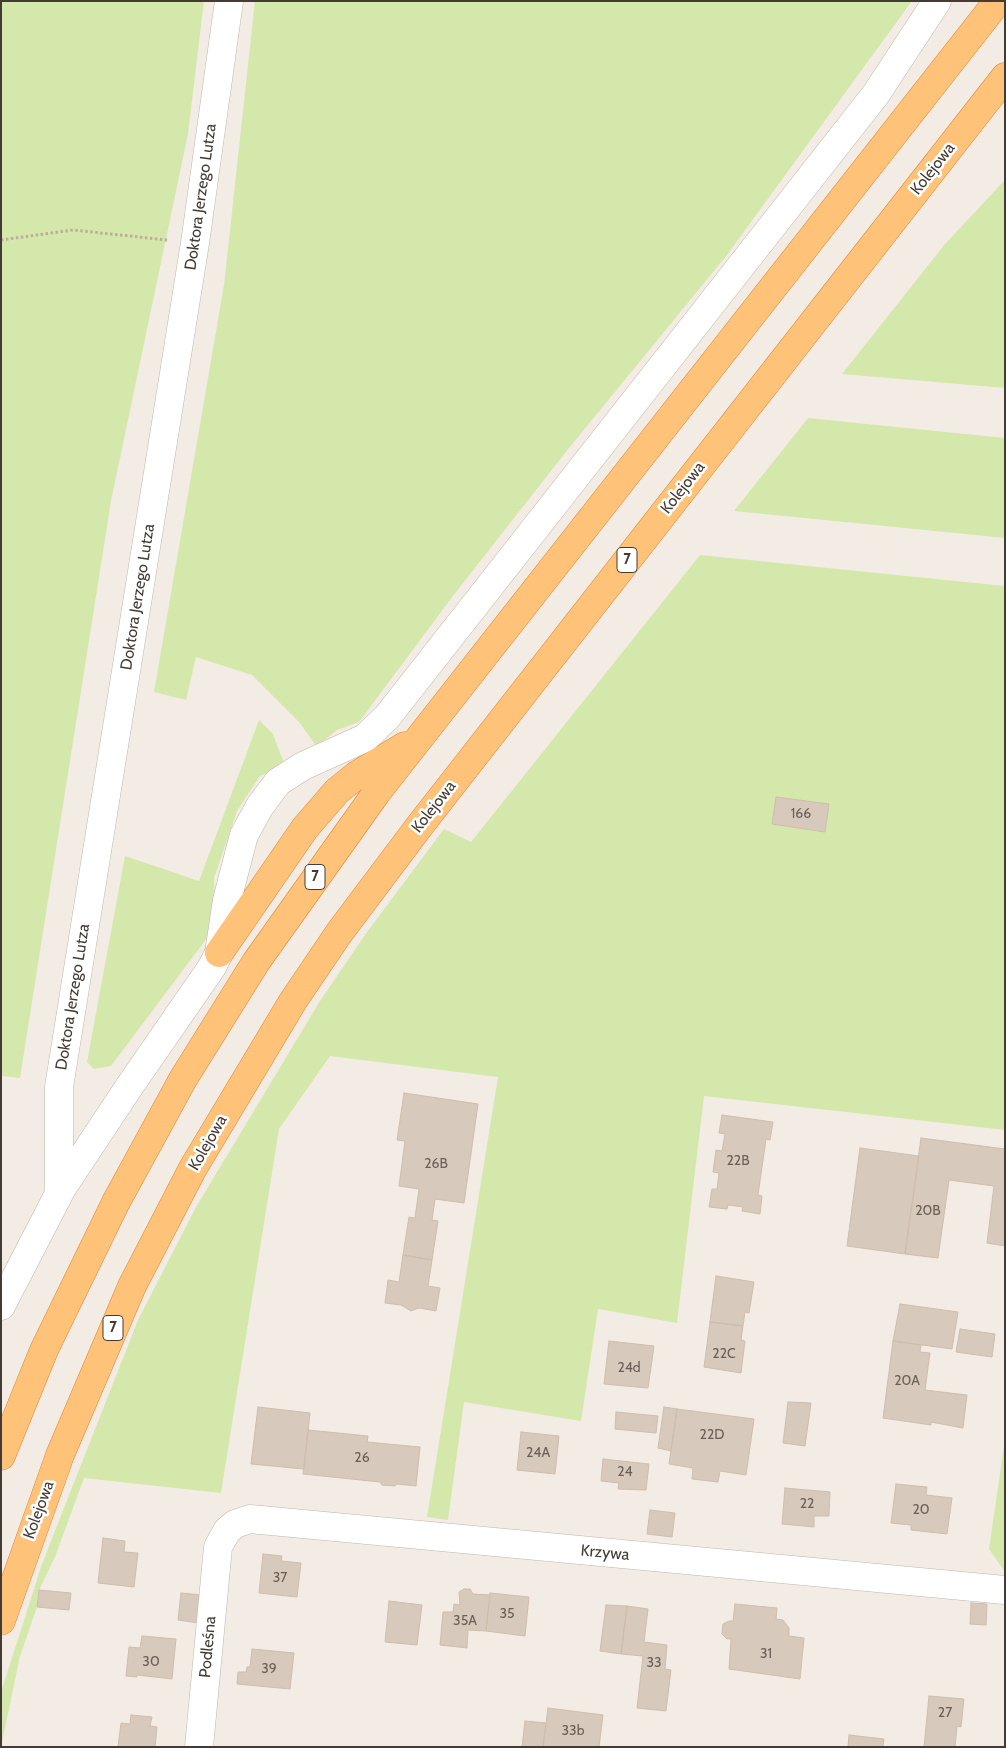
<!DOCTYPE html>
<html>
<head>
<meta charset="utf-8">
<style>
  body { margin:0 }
  #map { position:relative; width:1006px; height:1748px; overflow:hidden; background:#f2ece4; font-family:Cabin,sans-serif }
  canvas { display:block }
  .frame { position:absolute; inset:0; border:2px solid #443c34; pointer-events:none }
</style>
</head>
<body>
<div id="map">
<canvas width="1006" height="1748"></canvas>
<div class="frame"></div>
</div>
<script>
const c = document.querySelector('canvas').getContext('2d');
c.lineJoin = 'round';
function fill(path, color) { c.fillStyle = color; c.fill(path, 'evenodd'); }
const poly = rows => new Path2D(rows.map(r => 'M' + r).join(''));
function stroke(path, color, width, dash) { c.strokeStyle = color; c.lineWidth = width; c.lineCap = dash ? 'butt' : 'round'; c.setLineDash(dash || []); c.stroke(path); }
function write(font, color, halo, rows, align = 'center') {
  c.font = font + ' Cabin,sans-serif'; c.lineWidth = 5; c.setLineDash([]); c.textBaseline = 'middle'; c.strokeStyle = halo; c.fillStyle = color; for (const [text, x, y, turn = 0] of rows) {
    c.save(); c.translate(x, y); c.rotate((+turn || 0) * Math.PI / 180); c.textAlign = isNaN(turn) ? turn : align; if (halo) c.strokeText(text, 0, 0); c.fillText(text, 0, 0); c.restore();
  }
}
const green = poly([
  [1,1,204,1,188,134,111,501,20,1078,1,1076],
  [255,1,912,1,727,255,569,448,456,592,359,722,337,730,317,747,299,722,252,675,196,657,186,700,154,692,224,285],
  [1005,180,1005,388,842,374,945,244],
  [808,418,1005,438,1005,538,734,511],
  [700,555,1005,586,1005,1130,704,1096,677,1323,598,1309,581,1421,464,1402,448,1520,427,1517,498,1077,330,1056,279,1129,221,1493,84,1478,55,1557,39,1590,37,1607,20,1656,1,1747,1,1692,42,1564,138,1320,196,1207,320,1001,367,932,444,829,471,842],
  [259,720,273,734,285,766,260,776,237,811,214,878,216,926,111,1066,94,1069,87,1062,125,856,199,881],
  [1005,1439,1005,1572,989,1549]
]);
const building = poly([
  [776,797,829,804,825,832,772,824,776,797],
  [404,1093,478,1104,464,1203,435,1199,432,1220,438,1221,432,1260,403,1255,409,1217,415,1218,419,1189,399,1186,405,1141,397,1140,404,1093],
  [722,1115,773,1122,770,1140,766,1139,758,1195,762,1196,760,1214,742,1211,743,1207,728,1205,727,1209,709,1207,712,1189,717,1189,719,1173,713,1172,716,1150,722,1151,725,1134,719,1133,722,1115],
  [921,1138,1005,1149,1005,1246,987,1243,994,1186,949,1180,938,1258,905,1254,921,1138],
  [860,1148,919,1156,905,1254,847,1246,860,1148],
  [403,1255,432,1260,428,1286,440,1288,436,1311,419,1308,411,1311,401,1305,385,1303,388,1280,399,1282,403,1255],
  [716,1276,754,1282,749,1313,745,1312,743,1326,710,1322,716,1276],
  [900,1304,958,1312,952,1349,893,1341,900,1304],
  [710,1322,743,1326,741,1340,745,1341,741,1373,704,1367,710,1322],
  [960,1329,995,1334,992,1357,956,1352,960,1329],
  [609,1341,654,1346,648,1388,604,1384,609,1341],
  [893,1341,921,1345,920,1352,930,1353,925,1390,967,1395,963,1428,931,1422,931,1425,883,1418,893,1341],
  [788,1402,811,1403,805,1446,783,1443,788,1402],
  [258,1407,310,1413,304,1469,251,1464,258,1407],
  [664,1407,677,1409,671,1451,658,1448,664,1407],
  [677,1409,754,1419,746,1475,720,1471,718,1482,692,1479,693,1468,669,1464,677,1409],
  [616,1412,658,1416,656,1433,615,1429,616,1412],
  [308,1430,368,1436,367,1442,420,1447,416,1486,397,1484,395,1486,382,1485,380,1482,303,1474,308,1430],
  [521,1432,559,1436,555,1474,517,1470,521,1432],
  [603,1459,649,1464,646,1490,618,1489,619,1483,601,1481,603,1459],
  [896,1484,927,1487,926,1495,952,1498,947,1534,911,1530,911,1525,891,1523,896,1484],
  [785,1488,830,1492,829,1516,814,1516,814,1527,782,1524,785,1488],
  [650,1510,675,1513,672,1537,647,1534,650,1510],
  [103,1538,125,1541,124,1552,138,1553,134,1587,98,1583,103,1538],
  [263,1554,282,1556,281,1561,301,1563,297,1597,259,1593,263,1554],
  [464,1589,470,1589,473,1594,490,1595,486,1631,468,1630,467,1648,440,1645,443,1612,453,1612,454,1604,460,1605,459,1592,464,1589],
  [39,1590,71,1593,69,1610,37,1607,39,1590],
  [181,1593,202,1595,199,1623,178,1620,181,1593],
  [490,1593,529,1597,525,1636,486,1631,490,1593],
  [389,1601,422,1605,417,1645,385,1642,389,1601],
  [971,1603,987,1604,986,1625,970,1624,971,1603],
  [735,1604,777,1608,776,1619,783,1620,789,1628,789,1636,804,1638,800,1679,729,1669,731,1639,727,1639,722,1634,723,1624,729,1621,733,1621,735,1604],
  [606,1605,627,1606,621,1654,600,1651,606,1605],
  [627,1606,648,1609,644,1642,667,1645,665,1669,671,1670,666,1711,637,1708,643,1656,621,1654,627,1606],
  [142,1636,176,1639,172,1679,137,1675,137,1677,126,1676,129,1647,140,1648,142,1636],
  [252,1649,294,1653,290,1689,237,1684,238,1672,246,1672,247,1667,250,1667,252,1649],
  [929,1696,964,1699,961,1727,957,1726,955,1747,924,1747,929,1696],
  [548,1708,603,1715,599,1747,543,1747,548,1708],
  [131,1715,152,1717,150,1726,157,1727,155,1747,118,1747,121,1723,130,1724,131,1715],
  [525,1721,546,1723,543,1747,522,1747,525,1721],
  [849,1735,884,1739,883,1747,848,1747,849,1735]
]);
const path = poly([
  [1,240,73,230,167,240]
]);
const minor = poly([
  [59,1194,59,1087,195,243,229,1],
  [1,1306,62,1188,129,1087,212,967,219,953,227,900,244,835,260,806,278,782,303,766,365,738,387,717,876,94,937,1],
  [199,1747,218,1547,227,1531,235,1524,250,1519,1005,1590]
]);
const trunk = poly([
  [219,953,305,828,337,791,357,775,405,746],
  [1,1456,44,1350,116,1202,183,1079,256,962,377,792,998,1],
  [1,1621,60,1455,132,1286,193,1168,293,1001,339,933,421,824,1005,77]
]);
const numberNames = [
  ["166",801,814],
  ["22B",738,1161],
  ["26B",436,1164],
  ["20B",928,1211],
  ["22C",724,1354],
  ["24d",629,1368],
  ["20A",907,1381],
  ["22D",712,1435],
  ["24A",538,1453],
  ["26",362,1458],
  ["24",625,1472],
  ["22",807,1504],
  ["20",921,1510],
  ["37",280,1578],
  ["35",507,1614],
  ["35A",465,1621],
  ["31",766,1654],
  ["30",151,1662],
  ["33",654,1663],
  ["39",269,1669],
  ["27",945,1713],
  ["33b",573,1731]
];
const shields = [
  [627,560,20],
  [315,877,20],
  [113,1328,20]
];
const shieldNames = [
  ["7",627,560],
  ["7",315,877],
  ["7",113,1328]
];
const streetNames = [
  ["Kolejowa",933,169,-52],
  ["Doktora Jerzego Lutza",201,197,-82],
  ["Kolejowa",683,488,-52],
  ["Doktora Jerzego Lutza",138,597,-81],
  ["Kolejowa",434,807,-52],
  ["Doktora Jerzego Lutza",73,997,-81],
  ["Kolejowa",208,1143,-60],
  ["Kolejowa",39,1510,-70],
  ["Krzywa",605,1553,5],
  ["Podleśna",208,1647,-85]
];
fill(green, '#d5e8ac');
fill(building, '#d7c9bc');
stroke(building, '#cfbdac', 1);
stroke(minor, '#c1b5aa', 29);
stroke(trunk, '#df8631', 29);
stroke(path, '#c0ac98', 3, [2.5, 2.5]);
stroke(minor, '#fff', 28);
stroke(trunk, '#ffc279', 28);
write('14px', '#695f56', null, numberNames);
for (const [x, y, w] of shields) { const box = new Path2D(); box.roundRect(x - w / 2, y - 12.5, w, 25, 4); c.fillStyle = '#fff'; c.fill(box); stroke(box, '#443c34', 1); }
write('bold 15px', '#443c34', null, shieldNames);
write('16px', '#443c34', '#fff', streetNames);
</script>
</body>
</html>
